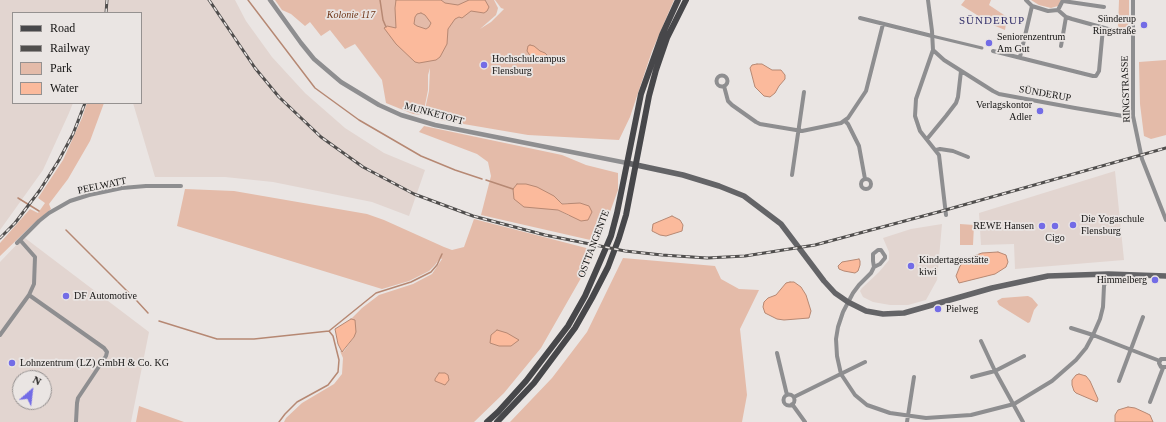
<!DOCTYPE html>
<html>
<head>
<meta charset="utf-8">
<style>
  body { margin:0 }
  #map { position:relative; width:1166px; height:422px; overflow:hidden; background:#eae5e3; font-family:Georgia,serif }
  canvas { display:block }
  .legend { position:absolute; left:12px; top:12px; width:130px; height:92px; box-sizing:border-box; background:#eae5e3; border:1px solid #959190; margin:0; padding:5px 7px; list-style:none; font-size:12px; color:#151413 }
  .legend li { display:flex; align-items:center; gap:8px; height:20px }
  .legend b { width:20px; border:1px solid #959190 }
  .north { position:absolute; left:12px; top:370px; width:40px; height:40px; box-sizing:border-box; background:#eae5e3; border:1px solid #959190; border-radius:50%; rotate:28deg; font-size:11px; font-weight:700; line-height:16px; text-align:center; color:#151413 }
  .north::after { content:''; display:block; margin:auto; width:14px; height:18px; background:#736ce6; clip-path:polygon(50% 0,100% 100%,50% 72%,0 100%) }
</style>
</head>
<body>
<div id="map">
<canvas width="1166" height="422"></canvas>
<ul class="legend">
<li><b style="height:5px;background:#47474a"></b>Road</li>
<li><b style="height:5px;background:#504e4d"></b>Railway</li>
<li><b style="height:11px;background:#e4bba9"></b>Park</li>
<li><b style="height:11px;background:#fbba9c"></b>Water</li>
</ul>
<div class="north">N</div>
</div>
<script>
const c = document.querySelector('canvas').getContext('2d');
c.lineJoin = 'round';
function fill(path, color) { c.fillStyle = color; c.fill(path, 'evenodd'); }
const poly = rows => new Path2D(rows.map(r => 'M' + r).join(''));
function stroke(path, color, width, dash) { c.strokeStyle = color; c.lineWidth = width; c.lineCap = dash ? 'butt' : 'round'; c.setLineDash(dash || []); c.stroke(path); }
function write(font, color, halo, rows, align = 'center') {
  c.font = font + ' Georgia,serif'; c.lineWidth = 3.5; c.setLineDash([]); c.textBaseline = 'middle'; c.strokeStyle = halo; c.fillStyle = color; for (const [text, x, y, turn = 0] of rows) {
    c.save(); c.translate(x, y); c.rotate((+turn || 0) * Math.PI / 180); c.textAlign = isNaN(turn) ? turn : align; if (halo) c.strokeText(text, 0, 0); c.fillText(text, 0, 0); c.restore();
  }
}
const built = poly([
  [0,0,235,0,246,21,272,57,305,93,345,128,384,153,425,170,409,216,372,202,273,182,225,177,155,177,133,103,141,103,141,13,13,13,13,103,73,103,69,113,43,170,0,230],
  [1115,171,1124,260,1015,269,1014,244,981,245,979,213],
  [942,224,937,280,926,300,908,305,890,305,873,302,863,297,860,291,862,288,879,272,889,260,889,252,883,238,911,229],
  [25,238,149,332,131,422,0,422,0,262,22,239],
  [20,378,44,378,44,402,20,402]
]);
const green = poly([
  [275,0,494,0,498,8,497,12,496,15,480,29,491,22,504,9,501,8,495,0,674,0,652,51,630,117,619,140,528,135,440,120,425,115,424,114,429,91,430,68,428,75,428,90,423,115,413,114,386,103,382,80,355,44,345,49,330,30,321,36,310,22,305,26,291,14,282,10],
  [965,0,991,0,989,5,1007,17,1005,30,993,25,961,5],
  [1031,0,1061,0,1058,6,1051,8,1039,5],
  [1119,0,1129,0,1129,23,1127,26,1124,28,1118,28],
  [1166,60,1166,135,1151,139,1144,136,1140,104,1139,62],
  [87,103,104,103,90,141,68,179,49,204,51,209,32,225,0,256,0,243,30,209,38,213,45,203,38,198,63,160,82,118],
  [424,126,562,155,586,165,618,173,618,190,599,242,481,215,491,176,488,162,477,154,419,132],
  [554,196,562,204,568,203,569,216,558,210],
  [185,189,234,191,367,214,384,220,444,247,452,250,464,247,474,219,594,250,581,278,541,348,504,393,474,422,284,422,286,418,302,403,334,384,342,374,343,358,340,351,342,352,344,351,354,337,353,319,351,319,362,308,379,295,413,284,432,274,442,259,440,258,435,265,429,271,409,281,382,289,177,226],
  [960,224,974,225,973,245,960,245],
  [623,258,715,266,721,279,739,289,759,290,740,329,747,395,742,422,510,422,552,378,587,332],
  [1028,296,1032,298,1038,305,1034,310,1030,322,1028,323,999,305,997,301,1002,298],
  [139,406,184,422,136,422]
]);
const water = poly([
  [396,0,441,0,445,3,458,5,469,0,485,0,489,7,487,11,484,13,471,11,462,18,459,17,455,19,448,29,447,44,440,57,436,60,419,63,415,62,396,44,384,28,387,26,396,28,395,8,396,0],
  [421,13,425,15,431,23,429,27,426,29,417,26,414,24,415,17,417,14,421,13],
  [530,45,534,46,540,51,545,53,547,55,545,60,535,63,527,51,528,46,530,45],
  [757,64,762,64,772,70,781,70,785,75,785,79,779,86,775,93,770,97,764,96,755,87,750,68,752,65,757,64],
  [517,184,526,184,537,187,554,196,562,204,580,203,589,206,592,212,588,220,581,221,558,210,524,207,514,199,513,189,517,184],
  [672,216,680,220,683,225,682,231,666,236,660,235,652,231,653,224,672,216],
  [998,252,1006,255,1008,262,1006,267,995,274,959,283,956,276,960,266,968,258,982,253,998,252],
  [859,259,860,261,860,265,858,271,855,273,844,271,839,269,838,266,842,262,859,259],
  [790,282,794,282,801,287,806,295,811,311,809,318,784,320,777,319,765,313,763,307,764,302,768,298,776,295,786,283,790,282],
  [351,319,355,320,356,332,354,337,342,352,338,344,335,329,351,319],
  [497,330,507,333,519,340,511,346,499,346,490,343,491,335,497,330],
  [439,373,445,373,448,375,449,380,445,385,435,381,435,379,439,373],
  [1079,374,1086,376,1090,381,1098,399,1097,402,1076,393,1074,391,1072,385,1072,380,1076,375,1079,374],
  [1128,407,1135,408,1146,413,1150,415,1153,422,1115,422,1115,415,1118,410,1128,407]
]);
const stream = poly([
  [248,0,315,88,359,120,421,156,455,170,482,179],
  [380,0,383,20,386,27],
  [486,180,513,189],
  [18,198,39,211],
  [66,230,90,254],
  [91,255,117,281],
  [118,282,136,300],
  [137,301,148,313],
  [159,321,217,339,254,339,329,331,376,293,411,282,431,272,437,265,442,254],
  [279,422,285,414,297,402,328,385,338,372,339,360,333,336,329,331]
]);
const pedestrian = poly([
  [932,36,982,48]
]);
const minor = poly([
  [928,0,932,31,933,50,916,99,915,116,920,131,939,155,946,215],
  [1026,0,1032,6,1048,11,1058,10,1063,0],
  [1133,0,1133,116,1142,159,1166,220],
  [1063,1,1104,7],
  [1058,10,1066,17,1072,19,1119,32,1133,32],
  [860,18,932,36],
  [1061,46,1066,17],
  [933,50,944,60,993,91,999,94,1075,108,1123,116,1133,116],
  [993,51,1093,76,1096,76,1099,71,1103,28],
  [1020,57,1032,6],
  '716.5 81a5.5 5.5 0 1 1 11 0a5.5 5.5 0 1 1-11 0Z',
  [724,86,728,101,732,105,756,122,760,124,802,131,841,123,848,118,866,91,883,24],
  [845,121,848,124,859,146,865,179],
  [927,139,946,116,956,103,958,97,961,71],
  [936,150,940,149,953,151,968,157],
  [792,175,804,92],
  '861 184a5 5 0 1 1 10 0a5 5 0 1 1-10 0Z',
  [17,243,39,221,49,213,70,201,89,195,122,188,146,186,181,186],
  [874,267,873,261,873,254,878,250,881,250,885,256,885,258,880,264,874,267,871,273,859,285,853,293,843,312,838,327,836,339,837,356,841,374,855,395,867,405,890,413,926,418,971,415,1014,404,1052,381,1076,360,1086,348,1093,335,1100,319,1103,307,1104,286,1108,274],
  [29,295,104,348,107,352,106,356,78,398,77,403,76,422],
  [1071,328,1093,335,1160,361],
  [0,335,29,295,34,284,35,257,20,240],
  [981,341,995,371,1023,422],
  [777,353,787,395],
  [1166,359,1161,359,1159,363,1161,367,1166,367],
  [972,377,995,371,1024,356],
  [1119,381,1143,317],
  '783.5 400a5.5 5.5 0 1 1 11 0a5.5 5.5 0 1 1-11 0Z',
  [794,397,865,362],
  [1150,402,1163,368],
  [792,404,805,422],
  [907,422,914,377]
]);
const tertiary = poly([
  [270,0,301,43,314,59,341,82,379,105,401,115,435,125,627,163]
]);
const secondary = poly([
  [627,163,683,175,719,186,744,196,781,224,824,281,835,293,848,302,866,311,883,314,904,313,992,288,1048,276,1108,274,1166,276]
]);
const primary = poly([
  [487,422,498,412,526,381,568,326,585,296,599,264,611,236,617,213,641,94,662,35,678,0],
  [497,422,534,383,575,328,592,298,608,267,619,238,626,215,649,96,656,70,667,38,686,0]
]);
const rail = poly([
  [209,0,255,68,279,97,321,137,363,167,414,194,473,216,545,235,625,251,662,255,707,258,745,256,815,245,942,211,1166,148],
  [106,13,107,0],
  [0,238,15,223,40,190,59,160,73,134,85,103]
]);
const markers = [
  [1144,25,4,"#736ce6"],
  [989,43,4,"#736ce6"],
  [484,65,4,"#736ce6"],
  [1040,111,4,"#736ce6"],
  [1073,225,4,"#736ce6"],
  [1042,226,4,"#736ce6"],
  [1055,226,4,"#736ce6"],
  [911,266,4,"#736ce6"],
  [1155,280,4,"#736ce6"],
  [66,296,4,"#736ce6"],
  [938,309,4,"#736ce6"],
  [12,363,4,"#736ce6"]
];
const parkNames = [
  ["Kolonie 117",351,15]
];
const poiNames = [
  ["Sünderup",1136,19,"right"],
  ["Ringstraße",1136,31,"right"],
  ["Seniorenzentrum",997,37],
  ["Am Gut",997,49],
  ["Hochschulcampus",492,59],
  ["Flensburg",492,71],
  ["Verlagskontor",1032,105,"right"],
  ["Adler",1032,117,"right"],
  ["Die Yogaschule",1081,219],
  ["Flensburg",1081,231],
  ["REWE Hansen",1034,226,"right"],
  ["Cigo",1055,238,"center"],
  ["Kindertagesstätte",919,260],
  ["kiwi",919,272],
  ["Himmelberg",1147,280,"right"],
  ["DF Automotive",74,296],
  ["Pielweg",946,309],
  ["Lohnzentrum (LZ) GmbH & Co. KG",20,363]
];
const streetNames = [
  ["RINGSTRASSE",1126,89,-92],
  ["SÜNDERUP",1045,94,10],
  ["MUNKETOFT",434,114,15],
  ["PEELWATT",102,186,-12],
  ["OSTTANGENTE",594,244,-69]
];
const neighbourhoodNames = [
  ["SÜNDERUP",992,21]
];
fill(built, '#e2d5d0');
fill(green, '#e4bba9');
fill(water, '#fbba9c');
stroke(water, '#b68873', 1);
stroke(stream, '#b68873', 1.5);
stroke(pedestrian, '#8e8e90', 3);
stroke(minor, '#8e8e90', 4);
stroke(tertiary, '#8e8e90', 4.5);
stroke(secondary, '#646467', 5.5);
stroke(primary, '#47474a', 6);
stroke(rail, '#504e4d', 3);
stroke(rail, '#eae5e3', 1.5, [4.5]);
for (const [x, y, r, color] of markers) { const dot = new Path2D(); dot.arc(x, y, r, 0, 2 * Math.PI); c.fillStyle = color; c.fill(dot); stroke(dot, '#eae5e3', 1.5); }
write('italic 10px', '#6e3416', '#eae5e3', parkNames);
write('10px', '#151413', '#eae5e3', poiNames, 'left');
write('10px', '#151413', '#eae5e3', streetNames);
c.letterSpacing = '1px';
write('11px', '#302d68', '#eae5e3', neighbourhoodNames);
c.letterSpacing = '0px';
</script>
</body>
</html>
